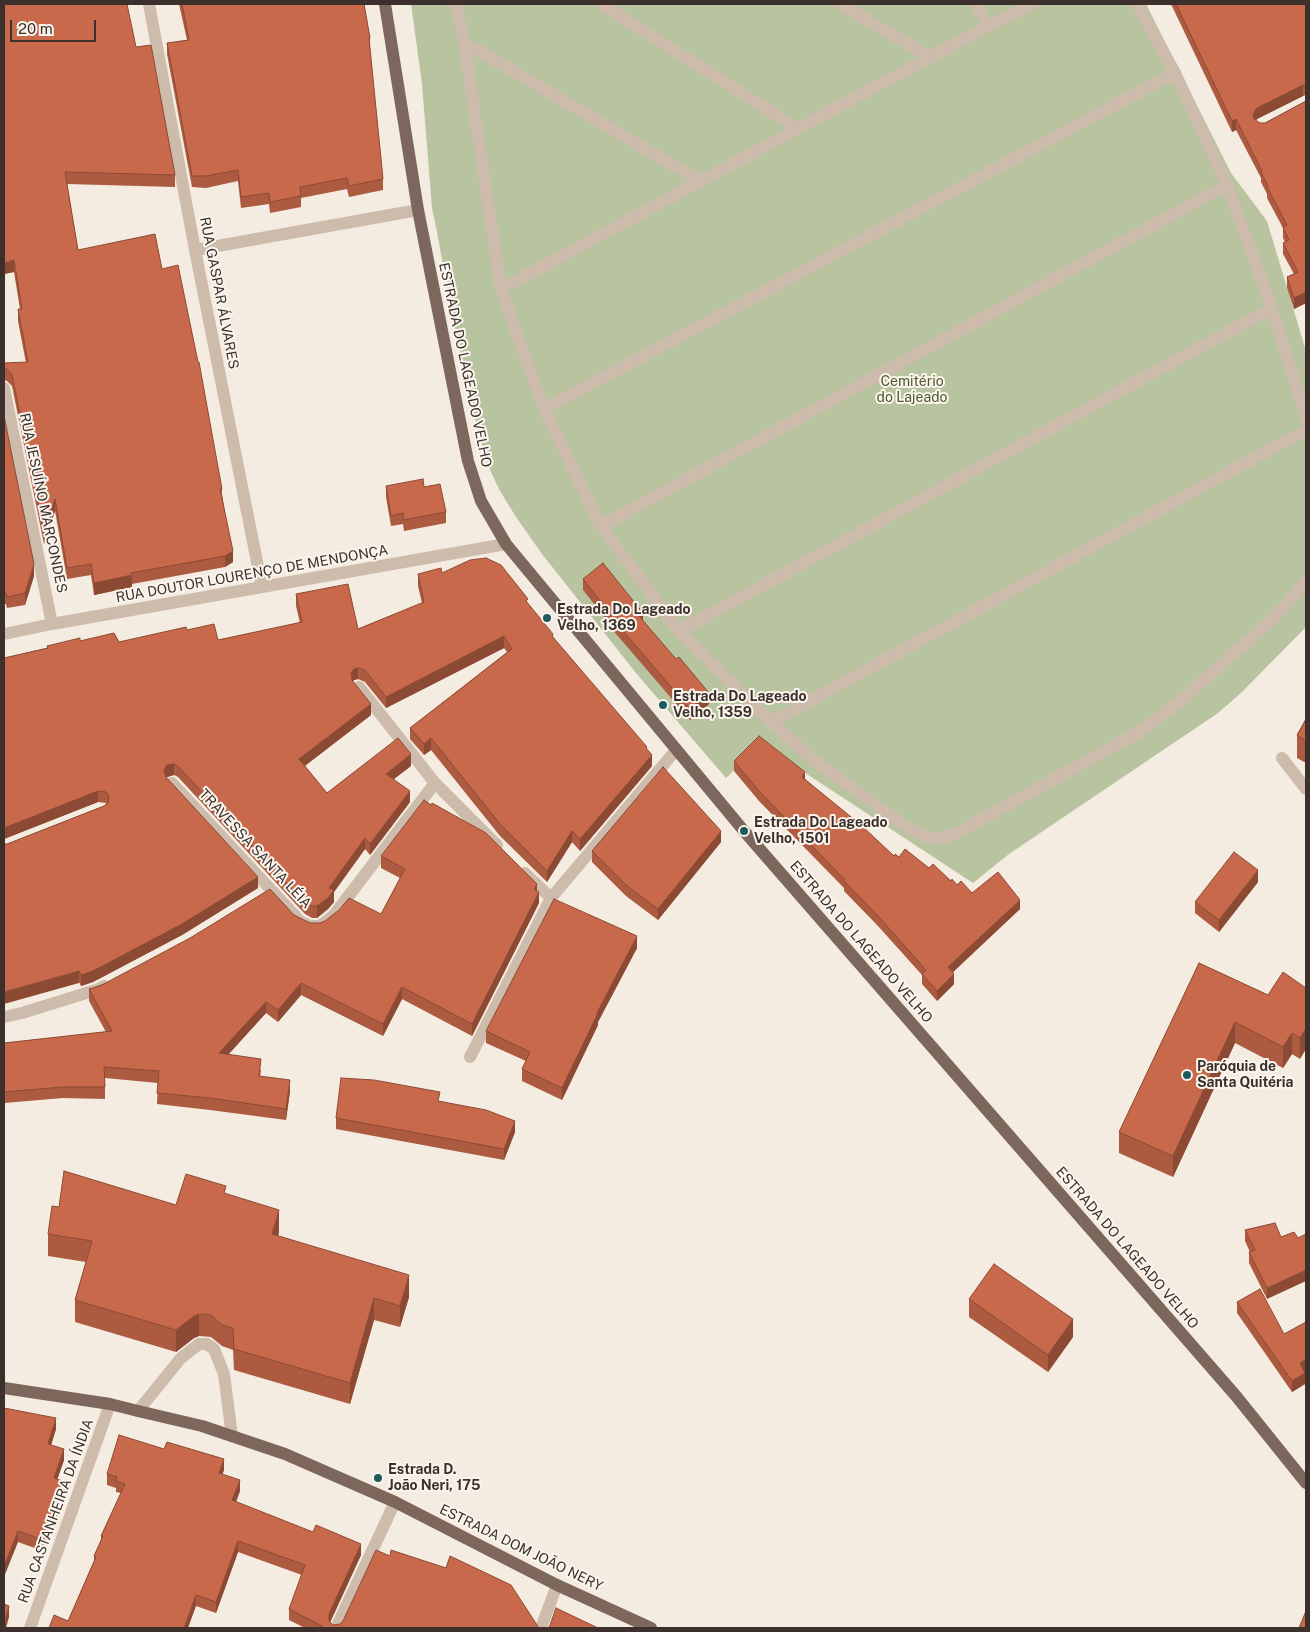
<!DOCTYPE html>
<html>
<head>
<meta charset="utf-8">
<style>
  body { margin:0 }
  #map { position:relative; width:1310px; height:1632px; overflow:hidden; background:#f4ebe1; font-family:"Public Sans",sans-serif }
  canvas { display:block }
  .frame { position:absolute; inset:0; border:5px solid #3b302b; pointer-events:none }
  .scale { position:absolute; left:10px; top:20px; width:86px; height:22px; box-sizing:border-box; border:2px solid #3b302b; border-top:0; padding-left:6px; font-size:15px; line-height:18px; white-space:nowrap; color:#3b302b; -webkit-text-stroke:4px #fbf5ee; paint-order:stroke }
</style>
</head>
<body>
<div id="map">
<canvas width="1310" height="1632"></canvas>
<div class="frame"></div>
<div class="scale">20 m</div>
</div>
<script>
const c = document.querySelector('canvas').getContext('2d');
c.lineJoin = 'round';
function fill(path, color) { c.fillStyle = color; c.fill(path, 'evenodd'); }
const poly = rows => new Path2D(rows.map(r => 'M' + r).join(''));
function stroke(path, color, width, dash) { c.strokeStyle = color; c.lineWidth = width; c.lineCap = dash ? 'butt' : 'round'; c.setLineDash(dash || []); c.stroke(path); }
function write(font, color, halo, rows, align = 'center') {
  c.font = font + ' "Public Sans",sans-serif'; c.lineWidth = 4; c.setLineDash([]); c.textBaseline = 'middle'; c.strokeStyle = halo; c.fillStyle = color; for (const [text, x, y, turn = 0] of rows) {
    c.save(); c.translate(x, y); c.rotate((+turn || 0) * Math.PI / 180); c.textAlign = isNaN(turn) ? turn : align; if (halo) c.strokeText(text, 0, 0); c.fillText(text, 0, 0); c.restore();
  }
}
const green = poly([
  [411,4,1146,4,1231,173,1267,221,1306,351,1306,627,1241,693,1218,713,1009,854,973,883,761,744,726,778,636,673,542,554,516,517,500,491,491,472,483,449,475,418,453,318,436,227,432,208,422,84]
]);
const minor = poly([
  [149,4,195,250,262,587],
  [456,4,464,42,501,289,544,409,601,526,679,631,771,722,814,760,908,828,924,836,938,839,955,834,1141,731,1177,704,1277,615,1306,581],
  [601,4,797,128],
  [840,4,930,57],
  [976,4,988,26],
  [1137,4,1175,73,1227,185,1272,308,1306,419],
  [464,42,700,181],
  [195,250,418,210],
  [501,289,988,26,1033,4],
  [4,388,52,624],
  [544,409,1175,73],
  [601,526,1227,185],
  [679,631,1272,308],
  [4,634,52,624,506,544],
  [359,687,435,783,497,845],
  [771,722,1306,430],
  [1282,758,1306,789],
  [172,783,300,921,310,926,320,926,334,915,435,783],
  [525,873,551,898],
  [4,1017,22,1013,96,990,104,986],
  [470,1057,551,898,676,750],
  [138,1411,181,1358,199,1344,207,1344,214,1349,224,1374,232,1436],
  [30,1628,110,1404],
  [336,1628,395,1502],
  [541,1628,557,1585]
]);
const major = poly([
  [385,4,418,210,468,461,481,501,506,544,744,831,1236,1396,1306,1483],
  [4,1388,110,1404,138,1411,202,1426,285,1454,395,1502,557,1585,651,1628]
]);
const wall = poly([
  [179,4,364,4,370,38,370,49,383,179,383,190,349,197,347,189,301,198,301,207,270,213,269,204,241,208,238,181,206,188,192,187,167,54,167,43,187,40],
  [1171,4,1306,4,1306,95,1303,96,1257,119,1256,121,1260,123,1265,123,1306,101,1306,303,1294,309,1287,288,1287,277,1294,274,1283,254,1283,243,1285,242,1283,238,1283,228,1267,198,1267,194,1261,182,1261,178,1236,130,1232,132],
  [136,47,175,175,175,187,67,184,78,250,162,269,222,489,222,494,233,562,225,567,132,584,132,587,94,595,91,575,67,579,55,511,44,544,12,386,7,381,4,380,4,363,26,363,18,321,18,309,20,309,14,272,4,274],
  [4,416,34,576,25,605,7,608,6,604,4,604],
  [386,486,424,487,446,512,446,523,404,531,403,524,391,526,386,497],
  [442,573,528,604,553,637,647,750,652,766,580,851,572,842,547,882,500,836,431,750,424,755,410,739,410,728,507,652,504,648,386,708,365,682,358,679,354,680,353,682,371,715,305,766,327,793,411,766,394,779,410,802,370,855,365,849,334,892,334,902,328,909,317,918,312,918,305,914,178,777,174,775,167,777,166,778,258,888,182,935,93,982,81,986,7,844,104,806,106,804,106,803,98,802,4,839,4,658,47,648,47,646,80,641,119,642,187,630,218,640,300,623,296,606,296,594,358,629,422,603,418,586,418,574],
  [583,579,643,620,709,704,690,720,611,628,611,625,583,590],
  [1306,719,1306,763,1297,758,1297,735],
  [734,761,805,779,894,856,929,868,972,893,1020,909,952,972,954,984,937,1001,922,984,922,975,878,926,844,891,844,888,759,801,734,771],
  [721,842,658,920,626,896,592,862,592,851],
  [381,856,537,891,539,903,472,1036,402,999,383,1036,301,995,278,1022,266,1013,228,1054,261,1070,260,1077,290,1091,286,1120,210,1110,157,1104,158,1083,105,1078,105,1099,63,1098,4,1103,4,1043,106,1032,89,1001,89,989,294,915,310,923,320,923,381,914,400,878,381,868],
  [1258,882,1219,932,1195,913,1195,902],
  [637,948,598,1022,598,1025,562,1100,522,1081,522,1069,526,1061,486,1043,486,1031],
  [1199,963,1268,995,1306,988,1300,1059,1292,1054,1283,1068,1235,1043,1173,1177,1119,1153,1119,1132],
  [440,1101,515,1132,504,1160,336,1129,336,1118],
  [226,1194,279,1232,278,1236,409,1297,400,1327,374,1320,350,1404,234,1370,233,1350,222,1346,211,1337,199,1336,194,1338,176,1352,75,1322,75,1300,86,1262,48,1256,48,1234,59,1207,176,1205],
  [1275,1223,1267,1299,1249,1263,1249,1252,1250,1252,1245,1241,1245,1230],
  [969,1299,1073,1337,1048,1372,969,1317],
  [1237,1302,1284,1334,1305,1371,1305,1384,1292,1392,1237,1313],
  [4,1408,56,1429,51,1445,64,1460,57,1479,65,1493,43,1551,18,1542],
  [224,1470,222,1474,240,1491,236,1502,361,1555,330,1622,333,1625,539,1628,305,1628,289,1620,289,1609,302,1575,238,1552,216,1613,196,1606,68,1621,94,1561,94,1556,101,1540,101,1536,121,1493,116,1492,116,1488,107,1485,107,1474]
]);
const shadedWall = poly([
  [1303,85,1303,96,1257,119,1253,125,1253,114,1257,108],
  [1236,119,1236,130,1232,132,1232,121],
  [14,260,14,272,4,274,4,263],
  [1306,292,1306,303,1294,309,1294,298],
  [55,499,55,511,44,544,44,533],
  [233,551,233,562,225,567,225,556],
  [34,564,34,576,25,605,25,593],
  [132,575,132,587,94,595,94,583],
  [643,613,643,624,639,616],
  [504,636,504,648,386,708,386,697],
  [358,668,358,679,354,680,351,684,351,673,354,669],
  [709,693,709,704,690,720,690,709],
  [371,704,371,715,299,770,299,759],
  [431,738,431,750,424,755,424,744],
  [411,754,411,766,386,785,386,774],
  [652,755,652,766,580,851,580,839],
  [174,764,174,775,167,777,164,781,164,770,167,765],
  [805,772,805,782,802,777],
  [98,791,98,802,4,839,4,828],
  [410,791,410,802,370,855,370,844],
  [572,831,572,842,547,882,547,871],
  [721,831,721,842,658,920,658,909],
  [365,838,365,849,334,892,334,902,328,909,317,918,317,906,329,888],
  [1258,870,1258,882,1219,932,1219,920],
  [258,877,258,888,182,935,93,982,81,986,81,975],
  [537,884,537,895,539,892,539,903,472,1036,472,1024,534,889],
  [1020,900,1020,909,948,977,948,967],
  [637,936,637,948,598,1022,598,1025,562,1100,562,1088,597,1013],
  [79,971,79,983,4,1004,4,992],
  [954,974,954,984,937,1001,937,991],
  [301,983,301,995,278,1022,278,1010],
  [402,987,402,999,383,1036,383,1024],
  [266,1002,266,1013,219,1065,219,1053],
  [1235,1022,1235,1043,1173,1177,1173,1156],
  [1306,1028,1306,1049,1300,1059,1300,1038],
  [1292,1033,1292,1054,1283,1068,1283,1047],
  [290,1080,290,1091,286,1120,286,1109],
  [515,1121,515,1132,504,1160,504,1149],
  [279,1210,279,1232,272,1256,272,1234],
  [1306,1270,1306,1281,1267,1299,1267,1288],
  [409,1275,409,1297,400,1327,400,1306],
  [374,1298,374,1320,350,1404,350,1383],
  [199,1314,199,1336,194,1338,176,1352,176,1330,194,1316],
  [1073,1319,1073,1337,1048,1372,1048,1355],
  [1306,1359,1306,1370,1300,1374,1300,1363],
  [1305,1373,1305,1384,1292,1392,1292,1381],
  [56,1418,56,1429,48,1455,48,1444],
  [64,1449,64,1460,54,1489,54,1478],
  [224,1459,224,1470,219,1484,219,1473],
  [240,1480,240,1491,232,1511,232,1500],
  [65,1482,65,1493,43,1551,43,1540],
  [18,1531,18,1542,4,1577,4,1566],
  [238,1541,238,1552,216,1613,216,1602],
  [361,1544,361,1555,329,1625,329,1614],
  [196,1595,196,1606,188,1628,184,1628],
  [9,1606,9,1617,6,1628,4,1628,4,1624]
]);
const building = poly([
  [4,4,127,4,136,47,151,45,175,175,65,172,78,250,155,234,162,269,178,265,198,362,199,362,222,489,220,489,233,551,225,556,131,573,132,575,94,583,91,564,67,568,55,499,44,533,12,375,7,369,4,369,4,363,28,362,18,309,22,309,14,260,4,263,4,4],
  [182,4,364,4,370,38,369,38,383,179,349,186,347,178,300,187,301,196,270,202,269,193,241,197,238,170,206,176,192,176,167,43,189,40,182,4],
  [1176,4,1306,4,1306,84,1303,85,1257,108,1253,114,1254,119,1260,123,1265,123,1306,101,1306,292,1294,298,1287,277,1298,272,1283,243,1289,240,1283,227,1287,225,1267,187,1268,186,1261,172,1262,171,1236,119,1232,121,1176,4],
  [4,416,34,564,25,593,7,597,6,593,4,593,4,416],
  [423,479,424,487,440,484,446,512,404,520,403,513,391,516,386,486,423,479],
  [486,558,501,565,528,599,526,601,553,634,552,636,647,747,646,748,652,755,580,839,572,831,547,871,500,824,431,738,424,744,410,728,512,649,504,636,386,697,365,670,358,668,354,669,351,673,352,680,371,704,299,759,327,793,398,738,411,754,386,774,410,791,370,844,365,838,329,888,334,890,328,898,317,906,312,906,305,903,178,766,174,764,167,765,164,770,166,777,258,877,182,924,93,971,81,975,79,971,4,992,4,844,7,844,104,806,108,803,109,796,106,792,98,791,4,828,4,658,48,648,47,646,80,638,80,641,114,633,119,642,186,627,187,630,214,624,218,640,302,622,296,594,348,584,358,629,424,602,418,574,441,568,442,573,470,560,486,558],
  [603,563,643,613,639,616,676,659,679,657,709,693,690,709,611,617,612,616,583,579,603,563],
  [1306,719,1306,741,1297,735,1306,719],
  [759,736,805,772,802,777,861,825,894,856,895,854,899,857,905,849,929,868,933,864,951,881,952,879,957,885,961,881,972,893,998,872,1020,900,948,967,954,974,937,991,922,974,926,970,878,916,844,881,845,880,759,791,734,761,759,736],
  [663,767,721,831,658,909,626,885,592,851,663,767],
  [424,800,431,805,432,803,486,833,537,884,534,889,539,892,472,1024,402,987,383,1024,301,983,278,1010,266,1002,219,1053,261,1059,259,1076,290,1080,286,1109,210,1098,157,1093,159,1071,104,1067,105,1087,63,1087,4,1092,4,1043,112,1031,89,989,100,986,190,938,270,889,294,915,310,923,320,923,325,921,339,910,349,898,381,914,405,869,381,856,424,800],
  [1234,852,1258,870,1219,920,1195,902,1234,852],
  [554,899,637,936,597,1013,598,1013,562,1088,522,1069,530,1052,486,1031,554,899],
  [1199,963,1268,995,1283,972,1306,988,1306,1028,1300,1038,1292,1033,1283,1047,1235,1022,1173,1156,1119,1132,1199,963],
  [341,1078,374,1080,440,1092,438,1101,486,1110,515,1121,504,1149,336,1118,341,1078],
  [64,1171,176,1205,186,1174,226,1186,224,1193,279,1210,272,1234,409,1275,400,1306,374,1298,350,1383,234,1349,233,1328,222,1325,211,1315,199,1314,194,1316,176,1330,75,1300,92,1241,48,1234,52,1206,59,1207,64,1171],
  [1275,1223,1281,1237,1294,1232,1298,1238,1306,1234,1306,1270,1267,1288,1249,1252,1255,1250,1245,1230,1275,1223],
  [994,1264,1073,1319,1048,1355,969,1299,994,1264],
  [1260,1289,1284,1334,1306,1322,1306,1359,1300,1363,1305,1373,1292,1381,1237,1302,1260,1289],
  [4,1408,56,1418,48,1444,64,1449,54,1478,65,1482,43,1540,18,1531,4,1566,4,1408],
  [119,1435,164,1449,167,1442,224,1459,219,1473,240,1480,232,1500,313,1532,316,1525,361,1544,329,1614,329,1621,333,1625,340,1624,343,1621,376,1550,390,1556,391,1550,446,1568,450,1556,511,1585,539,1628,321,1628,322,1626,289,1609,305,1565,238,1541,216,1602,196,1595,184,1628,49,1628,54,1615,68,1621,96,1557,94,1556,103,1536,101,1536,125,1484,116,1481,117,1477,107,1474,119,1435],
  [4,1604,9,1606,4,1624,4,1604],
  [556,1608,598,1628,549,1628,556,1608],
  [1306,1611,1306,1628,1299,1628,1306,1611]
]);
const markers = [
  [547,618,5,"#1f5a5e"],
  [663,705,5,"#1f5a5e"],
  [744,831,5,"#1f5a5e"],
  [1187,1075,5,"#1f5a5e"],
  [378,1478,5,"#1f5a5e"]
];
const streetNames = [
  ["RUA GASPAR ÁLVARES",219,293,79],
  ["ESTRADA DO LAGEADO VELHO",465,365,78],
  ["RUA JESUÍNO MARCONDES",43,503,78],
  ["RUA DOUTOR LOURENÇO DE MENDONÇA",252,574,-10],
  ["TRAVESSA SANTA LÉIA",255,849,47],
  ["ESTRADA DO LAGEADO VELHO",861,942,49],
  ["ESTRADA DO LAGEADO VELHO",1127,1248,49],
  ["RUA CASTANHEIRA DA ÍNDIA",56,1511,-70],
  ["ESTRADA DOM JOÃO NERY",521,1548,26]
];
const parkNames = [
  ["Cemitério",912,382],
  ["do Lajeado",912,398]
];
const poiNames = [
  ["Estrada Do Lageado",557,610],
  ["Velho, 1369",557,626],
  ["Estrada Do Lageado",673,697],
  ["Velho, 1359",673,713],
  ["Estrada Do Lageado",754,823],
  ["Velho, 1501",754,839],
  ["Paróquia de",1197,1067],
  ["Santa Quitéria",1197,1083],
  ["Estrada D.",388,1470],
  ["João Neri, 175",388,1486]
];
fill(green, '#b8c4a0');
stroke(minor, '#cdbbac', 12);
stroke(major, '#7d675c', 12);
fill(wall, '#ac5a40');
fill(shadedWall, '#8c4a34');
fill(building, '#c8694b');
stroke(building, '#8c4a34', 1);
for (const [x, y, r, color] of markers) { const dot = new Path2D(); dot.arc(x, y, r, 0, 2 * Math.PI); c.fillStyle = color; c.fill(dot); stroke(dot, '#fbf5ee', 2); }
write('14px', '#3b302b', '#fbf5ee', streetNames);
write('14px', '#4a5a2e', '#fbf5ee', parkNames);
write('bold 14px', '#3b302b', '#fbf5ee', poiNames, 'left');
</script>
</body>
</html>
